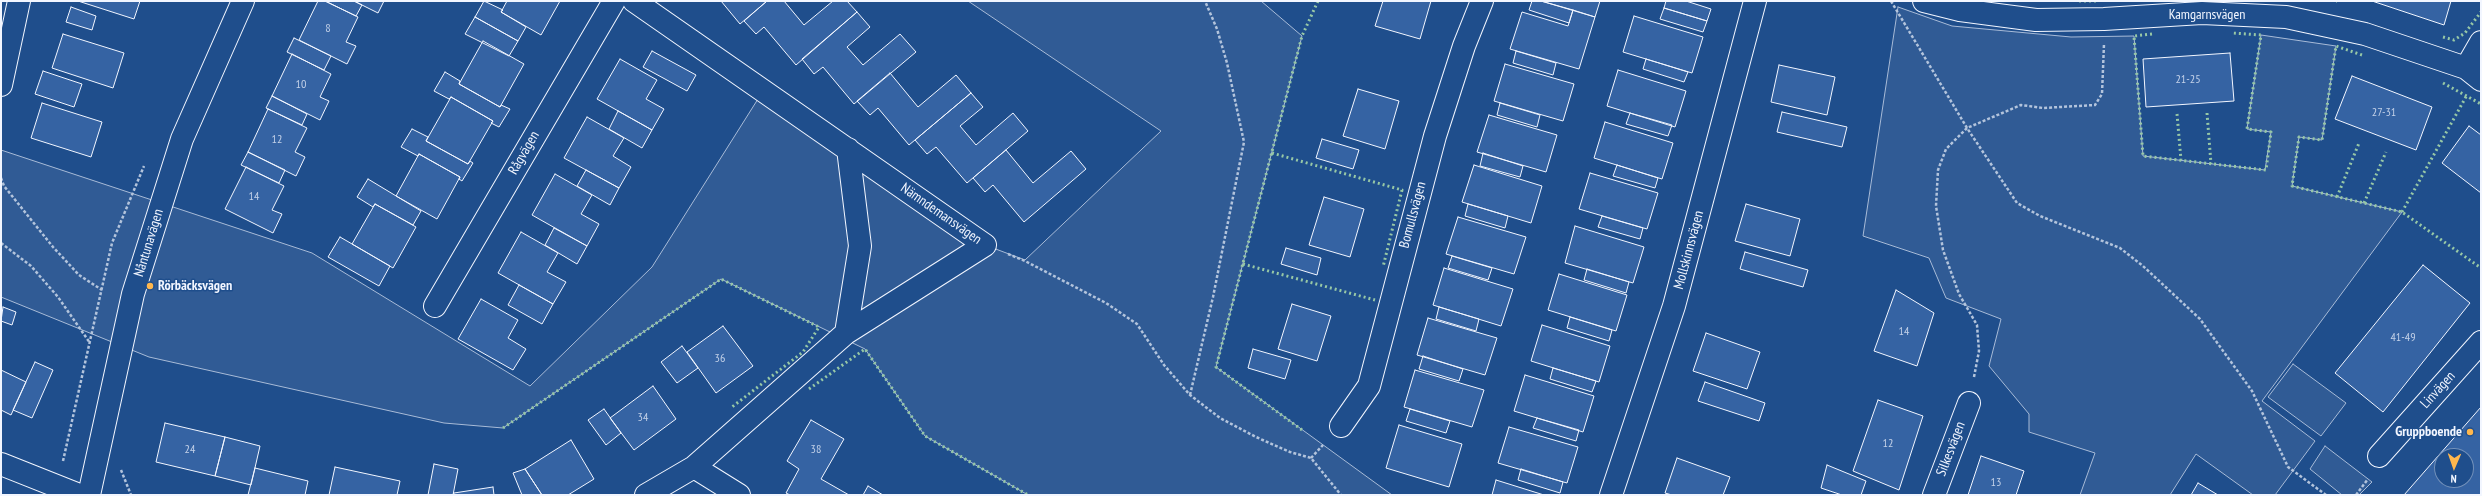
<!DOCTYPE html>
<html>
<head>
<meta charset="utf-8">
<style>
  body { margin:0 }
  #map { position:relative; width:2482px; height:496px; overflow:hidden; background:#1f4e8c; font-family:"PT Sans Narrow",sans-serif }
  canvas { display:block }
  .frame { position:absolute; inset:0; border:2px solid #f2f6ff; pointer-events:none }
  .north { position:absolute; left:2434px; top:448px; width:40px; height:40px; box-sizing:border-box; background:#1f4e8c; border:1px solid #7391ba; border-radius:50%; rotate:182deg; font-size:11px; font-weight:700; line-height:16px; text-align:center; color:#f2f6ff }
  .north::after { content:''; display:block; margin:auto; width:14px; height:18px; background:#ffb74d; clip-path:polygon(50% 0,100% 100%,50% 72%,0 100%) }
</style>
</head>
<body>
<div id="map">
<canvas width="2482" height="496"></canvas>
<div class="frame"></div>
<div class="north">N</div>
</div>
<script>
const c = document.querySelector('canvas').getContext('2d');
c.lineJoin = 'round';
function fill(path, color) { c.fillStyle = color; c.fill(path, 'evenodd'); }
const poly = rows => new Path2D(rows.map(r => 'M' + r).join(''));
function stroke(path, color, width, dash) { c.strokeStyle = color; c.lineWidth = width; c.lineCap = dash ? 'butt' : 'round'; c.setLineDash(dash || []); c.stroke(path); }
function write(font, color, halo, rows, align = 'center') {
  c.font = font + ' "PT Sans Narrow",sans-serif'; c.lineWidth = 3; c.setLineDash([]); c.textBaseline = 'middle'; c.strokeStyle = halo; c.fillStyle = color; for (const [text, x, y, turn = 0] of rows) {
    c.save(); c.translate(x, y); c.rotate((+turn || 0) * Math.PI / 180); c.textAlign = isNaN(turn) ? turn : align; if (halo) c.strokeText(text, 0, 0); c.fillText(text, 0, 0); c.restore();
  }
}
const built = poly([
  [968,1,1261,1,1302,36,1216,367,1392,495,1028,495,925,436,865,349,721,279,503,428,444,423,149,357,1,297,1,150,312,253,530,386,652,267,763,91,985,245,1025,260,1161,131,968,1],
  [1898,7,1952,26,2071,37,2134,36,2143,156,2265,170,2271,132,2247,129,2261,35,2336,46,2322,140,2299,137,2292,186,2402,212,2262,401,2315,441,2275,495,2253,495,2196,454,2170,495,2080,495,2095,453,2029,432,2029,414,1989,366,2001,319,1946,298,1929,258,1863,236,1898,7],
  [2293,364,2346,403,2321,436,2268,397,2293,364],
  [2325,446,2372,482,2359,495,2342,495,2310,469,2325,446]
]);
const building = poly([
  [78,1,140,1,134,19,78,1],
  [318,1,325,1,358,17,346,42,356,46,347,64,299,40,318,1],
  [325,1,354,1,362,5,356,16,325,1],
  [354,1,384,1,378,13,354,1],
  [484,1,503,10,501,12,526,27,518,41,475,17,484,1],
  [507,1,560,1,541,35,501,12,507,1],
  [721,1,767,1,740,24,721,1],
  [767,1,784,1,804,25,833,1,847,1,857,12,796,65,764,27,756,34,744,21,767,1],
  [1383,1,1431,1,1420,39,1375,26,1383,1],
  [1532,1,1541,1,1573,10,1569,23,1529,10,1532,1],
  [1541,1,1600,1,1595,17,1541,1],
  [1666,1,1686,1,1711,9,1707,21,1664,8,1666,1],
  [2372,1,2451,1,2444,25,2372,1],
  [71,7,96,16,92,30,66,22,71,7],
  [1664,8,1707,21,1703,32,1660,19,1664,8],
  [1573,10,1595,17,1579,69,1510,49,1522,12,1568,26,1573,10],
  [857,12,870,27,847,47,863,65,900,34,916,52,854,104,823,67,814,74,802,59,857,12],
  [1634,16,1703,37,1692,73,1623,52,1634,16],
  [475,17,518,41,509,56,465,34,475,17],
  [63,34,124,53,113,88,52,68,63,34],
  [294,38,331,56,324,70,287,52,294,38],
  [483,41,524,64,500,107,459,84,483,41],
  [652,51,696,75,687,91,643,67,652,51],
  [1516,51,1556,63,1553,75,1513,63,1516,51],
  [2230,53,2234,101,2146,107,2143,59,2230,53],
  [292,54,331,74,320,97,329,101,320,120,272,96,292,54],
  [620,59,657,80,646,99,664,109,652,130,597,99,620,59],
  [1646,59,1688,72,1684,82,1643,69,1646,59],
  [1505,64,1574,84,1563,121,1494,101,1505,64],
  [1779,65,1835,77,1827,115,1771,102,1779,65],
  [1618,70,1686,91,1675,127,1607,106,1618,70],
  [43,71,82,84,74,107,35,94,43,71],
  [445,72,460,81,459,84,500,107,501,105,510,109,499,127,491,123,493,121,451,97,449,99,434,91,445,72],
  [890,73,918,107,956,75,971,93,909,145,878,108,870,115,857,101,890,73],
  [2352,76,2432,107,2416,150,2335,119,2352,76],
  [1358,89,1399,101,1385,149,1343,136,1358,89],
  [971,93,983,107,960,126,976,145,1013,113,1028,131,967,183,936,147,927,154,915,140,971,93],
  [272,96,307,114,302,125,266,108,272,96],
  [451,97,493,121,468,164,426,141,451,97],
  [42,103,102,122,91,157,31,138,42,103],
  [1500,103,1540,115,1537,127,1497,115,1500,103],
  [268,109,307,128,295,152,305,157,296,176,248,152,268,109],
  [618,111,652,130,642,148,609,129,618,111],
  [1782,112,1847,127,1842,147,1777,132,1782,112],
  [1630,113,1672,125,1668,136,1626,124,1630,113],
  [1489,115,1557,135,1546,172,1477,152,1489,115],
  [587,117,624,138,613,156,631,167,619,188,564,158,587,117],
  [1605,122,1673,143,1662,179,1594,158,1605,122],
  [2469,126,2481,135,2481,193,2442,163,2469,126],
  [412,129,428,137,426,141,468,164,470,161,473,163,462,181,459,179,460,177,419,154,418,156,401,147,412,129],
  [1322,139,1359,150,1353,169,1316,158,1322,139],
  [1006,150,1033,183,1071,151,1086,169,1024,222,993,185,985,192,973,178,1006,150],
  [248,152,285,170,279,183,241,165,248,152],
  [1483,153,1523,166,1520,177,1480,166,1483,153],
  [419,154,460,177,437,219,396,196,419,154],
  [1474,165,1542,186,1531,223,1462,202,1474,165],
  [1617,165,1658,178,1655,188,1613,176,1617,165],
  [246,167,284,186,272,210,282,214,273,233,225,209,246,167],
  [586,170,619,188,610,205,577,186,586,170],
  [1590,173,1658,193,1647,229,1579,209,1590,173],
  [555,174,592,195,581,214,599,224,587,246,532,215,555,174],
  [368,179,421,211,413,225,375,204,373,207,357,197,368,179],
  [1324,197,1364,209,1350,257,1309,245,1324,197],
  [375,204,416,227,393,268,352,244,375,204],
  [1468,204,1508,216,1505,228,1465,216,1468,204],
  [1746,204,1800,219,1790,256,1735,241,1746,204],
  [1602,216,1643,228,1640,239,1598,227,1602,216],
  [1458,217,1526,237,1514,274,1446,254,1458,217],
  [1575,226,1644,247,1633,283,1565,263,1575,226],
  [554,228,587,246,577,264,545,245,554,228],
  [521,232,558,253,547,272,566,282,553,304,498,273,521,232],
  [340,237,390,266,379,286,328,257,340,237],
  [1286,248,1321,258,1317,275,1281,264,1286,248],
  [1745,252,1808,270,1803,287,1740,269,1745,252],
  [1452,256,1492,268,1488,280,1448,268,1452,256],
  [2423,265,2470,303,2383,412,2335,373,2423,265],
  [1444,268,1513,289,1501,326,1433,305,1444,268],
  [1587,269,1629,282,1626,293,1584,280,1587,269],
  [1559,274,1627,295,1616,331,1548,310,1559,274],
  [519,285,553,304,542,324,508,305,519,285],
  [1896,290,1934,313,1917,366,1874,351,1896,290],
  [481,299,518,320,508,338,526,349,513,370,458,339,481,299],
  [1292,304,1331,316,1317,361,1278,349,1292,304],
  [3,307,16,312,12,325,1,321,3,307],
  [1439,307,1479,319,1476,331,1436,319,1439,307],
  [1570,317,1612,330,1609,341,1567,328,1570,317],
  [1428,318,1497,338,1485,375,1417,355,1428,318],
  [1542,325,1610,346,1599,382,1531,361,1542,325],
  [723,326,753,366,716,393,687,352,723,326],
  [1706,333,1760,352,1747,389,1693,371,1706,333],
  [682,346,698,368,677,383,661,362,682,346],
  [1253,349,1291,360,1285,379,1248,368,1253,349],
  [1423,356,1463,369,1459,381,1419,369,1423,356],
  [35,362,53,370,32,418,13,410,35,362],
  [1553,368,1596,381,1592,392,1550,379,1553,368],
  [1,370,26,382,11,415,1,410,1,370],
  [1415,370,1484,390,1472,427,1404,407,1415,370],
  [1525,375,1594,396,1583,432,1514,411,1525,375],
  [1705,382,1765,403,1759,421,1698,401,1705,382],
  [653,386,676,419,634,450,610,418,653,386],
  [1878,400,1923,416,1899,490,1853,471,1878,400],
  [2481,407,2481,495,2404,495,2481,407],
  [2442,456,2466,456,2466,480,2442,480,2442,456],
  [604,409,621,433,606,445,588,420,604,409],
  [1410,409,1450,421,1446,433,1406,421,1410,409],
  [1537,418,1579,430,1576,441,1533,428,1537,418],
  [811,420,844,439,821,479,849,495,790,495,786,493,799,469,787,461,811,420],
  [165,423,225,437,215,476,156,462,165,423],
  [1399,425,1462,444,1449,487,1386,468,1399,425],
  [1509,427,1578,447,1567,483,1498,463,1509,427],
  [225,437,260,446,251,485,215,476,225,437],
  [571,440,594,479,568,495,542,495,525,469,571,440],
  [1981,456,2024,471,2016,495,1968,495,1981,456],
  [1677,458,1730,477,1723,495,1672,495,1665,493,1677,458],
  [434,464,458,469,453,495,428,495,434,464],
  [1827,465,1866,481,1861,495,1842,495,1821,488,1827,465],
  [335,467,400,481,397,495,329,495,335,467],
  [255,468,308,481,305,495,248,495,255,468],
  [525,469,542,495,522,495,513,473,525,469],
  [1521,469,1563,482,1560,493,1518,480,1521,469],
  [1496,480,1544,495,1492,495,1496,480],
  [2198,483,2218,495,2191,495,2198,483],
  [868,486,883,495,863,495,868,486],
  [493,487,494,495,453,495,454,493,493,487]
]);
const path = poly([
  [1891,1,1967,128,2017,203,2040,216,2120,248,2143,266,2200,319,2252,391,2288,467,2326,495],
  [1,178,4,186,53,247,79,275,102,290],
  [1,243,31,266,58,297,90,343],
  [1008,254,1025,261,1106,303,1137,324,1164,365,1190,395,1220,418,1256,437,1290,452,1311,458,1341,495],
  [1974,377,1979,351,1977,325,1959,294,1943,250,1936,206,1938,170,1946,149,1967,128,2021,105,2043,108,2095,105,2102,94,2104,44],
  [1190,395,1213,297,1244,142,1227,63,1217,29,1205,1],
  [1311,458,1323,445],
  [63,461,112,243,144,166],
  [121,470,131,495],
  [2356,495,2368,479]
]);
const minor = poly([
  [634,1,985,245,846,333,694,467],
  [1924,1,1960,10,2036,20,2104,19,2202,13,2286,17,2365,34,2466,68,2481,80],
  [2466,68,2481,42],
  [1,85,19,1],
  [435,306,614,1],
  [846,333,860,246,848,149],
  [1341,426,1369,386,1435,136,1464,46,1482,1],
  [2379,456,2481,342],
  [1,464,79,495],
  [89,495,133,294,182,139,243,1],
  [646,495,694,467,739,495],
  [1611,495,1674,306,1755,1],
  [1934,495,1969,403]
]);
const hedge = poly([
  [2079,1,2098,1],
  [2336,1,2337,1],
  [2152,34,2134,36,2143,156,2266,170,2271,132,2247,129,2261,35,2232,33],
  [2443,37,2454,40,2465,33,2481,12],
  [2362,55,2336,46,2322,140,2299,137,2292,186,2402,212,2481,268],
  [2443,83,2481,104],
  [2207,113,2211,164],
  [2177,114,2181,160],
  [1272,153,1402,190,1383,267],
  [2337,197,2359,143],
  [2364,203,2386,152],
  [2402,212,2467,95],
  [1243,264,1375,300],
  [809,389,865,349,925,436,1028,495],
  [503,428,721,279,819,327,803,352,732,407],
  [1302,430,1216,367,1302,36,1318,1]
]);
const markers = [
  [150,286,4,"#ffb74d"],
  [2470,432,4,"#ffb74d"]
];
const numberNames = [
  ["8",328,29],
  ["21-25",2188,80],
  ["10",301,85],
  ["27-31",2384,113],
  ["12",277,140],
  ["14",254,197],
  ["14",1904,332],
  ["41-49",2403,338],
  ["36",720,359],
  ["34",643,418],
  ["12",1888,444],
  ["24",190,450],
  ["38",816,450],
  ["13",1996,483]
];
const streetNames = [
  ["Kamgarnsvägen",2207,15],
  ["Rågvägen",524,153,-60],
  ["Nämndemansvägen",941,214,35],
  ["Bomullsvägen",1413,215,-75],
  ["Nåntunavägen",149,243,-73],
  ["Mollskinnsvägen",1689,250,-75],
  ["Linvägen",2438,390,-48],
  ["Silkesvägen",1951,449,-69]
];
const poiNames = [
  ["Rörbäcksvägen",158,286],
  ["Gruppboende",2462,432,"right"]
];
fill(built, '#305b95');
stroke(built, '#a8bbd7', 1);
fill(building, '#3563a3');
stroke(building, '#f2f6ff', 1);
stroke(minor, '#f2f6ff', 24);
stroke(path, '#b3c4dc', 2.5, [3, 2]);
stroke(minor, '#1f4e8c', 22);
stroke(hedge, '#97c8a6', 3, [2, 3]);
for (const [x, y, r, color] of markers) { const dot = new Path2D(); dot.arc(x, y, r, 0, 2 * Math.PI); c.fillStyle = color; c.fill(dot); stroke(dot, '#1f4e8c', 1.5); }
write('12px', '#c3d1e8', null, numberNames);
write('14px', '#f2f6ff', '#1f4e8c', streetNames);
write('bold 14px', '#f2f6ff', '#1f4e8c', poiNames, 'left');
</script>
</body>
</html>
